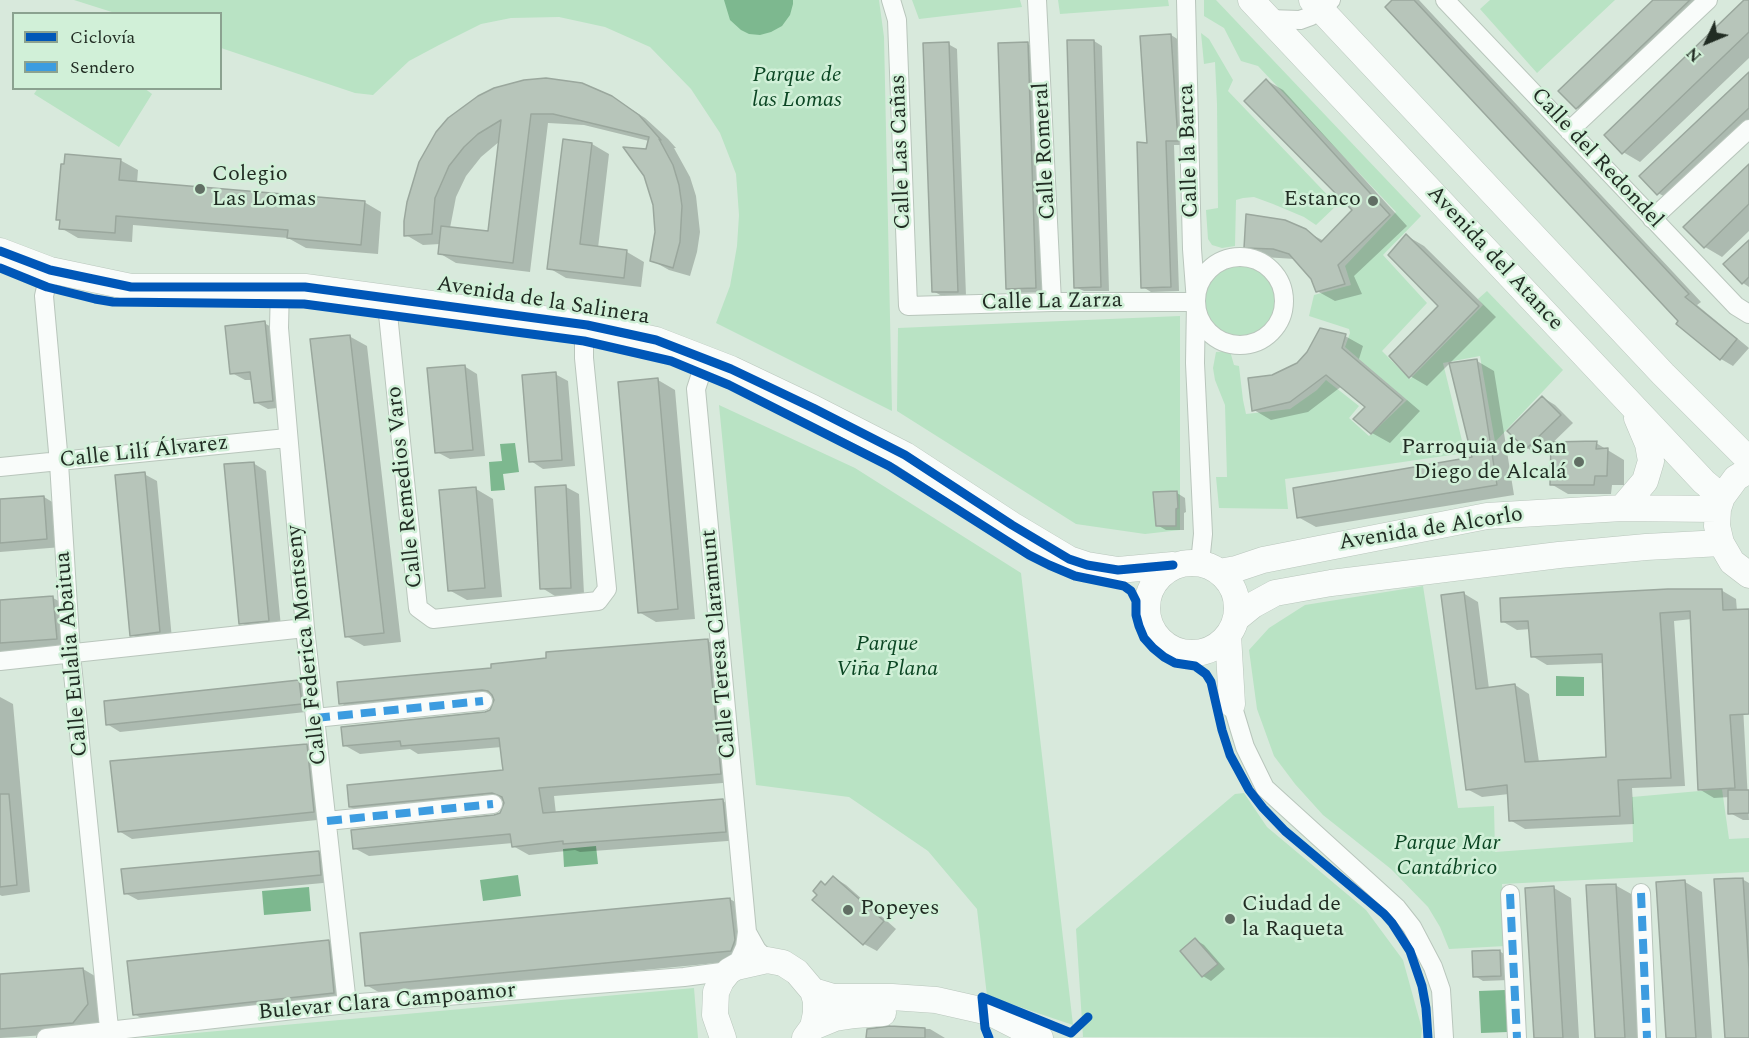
<!DOCTYPE html>
<html>
<head>
<meta charset="utf-8">
<style>
  body { margin:0 }
  #map { position:relative; width:1749px; height:1038px; overflow:hidden; background:#d8e9dc; font-family:Spectral,serif }
  canvas { display:block }
  .legend { position:absolute; left:12px; top:12px; width:210px; height:78px; box-sizing:border-box; background:#d1f0d8; border:2px solid #8ba290; margin:0; padding:8px 10px; list-style:none; font-size:18px; color:#212c23 }
  .legend li { display:flex; align-items:center; gap:12px; height:30px }
  .legend b { width:30px; border:2px solid #8ba290 }
  .north { position:absolute; left:1677px; top:12px; width:60px; height:60px; -webkit-text-stroke:4px #d1f0d8; paint-order:stroke; rotate:226deg; font-size:16px; font-weight:700; line-height:24px; text-align:center; color:#212c23 }
  .north::after { content:''; display:block; margin:auto; width:21px; height:27px; background:#212c23; clip-path:polygon(50% 0,100% 100%,50% 72%,0 100%) }
</style>
</head>
<body>
<div id="map">
<canvas width="1749" height="1038"></canvas>
<ul class="legend">
<li><b style="height:8px;background:#0057b8"></b>Ciclovía</li>
<li><b style="height:8px;background:#3c9ce0"></b>Sendero</li>
</ul>
<div class="north">N</div>
</div>
<script>
const c = document.querySelector('canvas').getContext('2d');
c.lineJoin = 'round';
function fill(path, color) { c.fillStyle = color; c.fill(path, 'evenodd'); }
const poly = rows => new Path2D(rows.map(r => 'M' + r).join(''));
function stroke(path, color, width, dash) { c.strokeStyle = color; c.lineWidth = width; c.lineCap = dash ? 'butt' : 'round'; c.setLineDash(dash || []); c.stroke(path); }
function write(font, color, halo, rows, align = 'center') {
  c.font = font + ' Spectral,serif'; c.lineWidth = 5; c.setLineDash([]); c.textBaseline = 'middle'; c.strokeStyle = halo; c.fillStyle = color; for (const [text, x, y, turn = 0] of rows) {
    c.save(); c.translate(x, y); c.rotate((+turn || 0) * Math.PI / 180); c.textAlign = isNaN(turn) ? turn : align; if (halo) c.strokeText(text, 0, 0); c.fillText(text, 0, 0); c.restore();
  }
}
const green = poly([
  [74,0,879,0,884,37,892,411,716,323,730,286,737,246,739,215,736,174,720,133,691,89,650,47,605,27,559,17,511,18,481,24,439,45,409,61,373,95,355,93,221,48,220,14,115,13],
  [912,0,1020,0,1022,7,919,19],
  [1058,0,1168,0,1169,6,1060,14],
  [1204,0,1216,0,1421,216,1383,255,1427,303,1382,351,1410,379,1483,305,1478,299,1487,291,1563,370,1495,442,1480,356,1443,363,1465,453,1285,479,1288,509,1219,508,1216,477,1227,477,1225,405,1215,380,1213,368,1216,352,1230,351,1234,365,1239,366,1243,400,1246,414,1290,409,1317,390,1326,380,1359,406,1349,418,1369,436,1407,400,1345,347,1350,333,1349,329,1309,316,1314,295,1351,285,1345,266,1396,212,1258,66,1241,61,1224,28,1204,16],
  [1490,0,1615,0,1537,73,1480,9],
  [1201,33,1209,39,1233,80,1228,91,1337,205,1316,225,1304,217,1273,204,1254,197,1243,198,1236,200,1235,246,1222,248,1212,245,1208,239,1206,210,1218,208,1217,104,1215,62,1204,64],
  [38,88,144,88,152,94,119,147,34,94],
  '1204 301a36 36 0 1 1 72 0a36 36 0 1 1-72 0Z',
  [1180,316,1180,530,1145,534,1076,524,897,411,898,328],
  [719,405,855,468,1021,573,1073,1025,987,996,977,909,928,851,849,797,756,785],
  [1423,586,1458,808,1494,806,1495,852,1633,842,1632,797,1722,789,1729,839,1749,838,1749,872,1502,884,1506,946,1449,949,1440,927,1428,907,1391,869,1323,815,1295,784,1274,756,1257,709,1249,650,1269,628,1305,605],
  [1244,793,1267,827,1366,910,1403,960,1422,1029,1421,1038,1083,1037,1076,929,1235,794],
  [694,988,698,1038,140,1038]
]);
const water = poly([
  [724,0,793,0,793,4,790,15,782,26,771,32,760,35,749,34,741,30,730,20],
  [515,443,519,472,503,474,505,490,491,491,489,462,502,461,500,444],
  [1556,676,1584,677,1584,696,1556,696],
  [596,846,598,864,564,867,563,849],
  [518,875,521,896,483,901,480,880],
  [309,887,311,911,264,915,262,891],
  [1505,990,1508,1032,1481,1033,1479,991]
]);
const shadow = poly([
  [1394,0,1419,0,1701,302,1697,305,1749,348,1733,366,1721,359,1680,321],
  [1655,0,1717,0,1594,118,1577,108],
  [1746,0,1749,0,1749,58,1640,162,1623,152],
  [1171,35,1179,40,1186,145,1174,145,1179,291,1151,292,1143,287,1149,144],
  [1094,41,1102,46,1109,291,1084,291,1075,287],
  [948,44,957,49,966,296,942,296,933,291],
  [1027,44,1036,48,1044,292,1016,293,1007,288],
  [1749,74,1749,134,1676,203,1658,193],
  [1266,80,1283,90,1407,226,1354,276,1362,294,1335,301,1317,291,1312,278,1295,259,1263,257,1246,247,1305,231,1324,241,1354,210],
  [612,97,645,118,668,139,676,148,674,148,690,177,696,196,700,232,697,252,690,276,669,270,651,260,657,232,648,151,649,141,584,125,548,123,530,272,456,263,439,253,440,244,423,245,406,235,449,119],
  [500,141,489,233,450,228,456,197,466,176,481,157],
  [592,144,609,154,598,248,627,252,644,262,641,287,566,278,549,268],
  [120,160,138,170,137,183,364,202,381,212,378,254,306,248,288,238,133,225,132,242,78,238,61,228,61,221,58,219],
  [1749,166,1749,231,1722,257,1705,247],
  [1407,236,1424,246,1496,317,1427,386,1410,376,1440,306],
  [1749,242,1749,287,1743,283],
  [264,323,277,330,286,407,268,409,255,402,253,380,245,380,232,373],
  [349,336,367,346,401,642,364,646,346,636],
  [1345,336,1363,346,1359,359,1420,411,1390,443,1372,433,1355,419,1367,406,1342,386,1308,412,1271,420,1254,410,1273,376,1298,364],
  [1477,361,1494,371,1514,495,1316,527,1298,517,1473,458],
  [464,366,477,374,485,456,450,459,437,452],
  [555,374,568,381,575,466,543,469,531,461],
  [658,380,675,390,695,619,656,622,639,612],
  [1542,397,1555,405,1573,423,1540,455,1527,448],
  [1596,443,1624,460,1624,485,1612,485,1611,494,1568,494,1551,484],
  [253,463,266,471,281,627,254,630,241,623],
  [144,474,157,481,172,639,145,642,132,635],
  [566,487,579,494,584,594,555,596,542,588],
  [476,489,493,499,502,597,467,600,449,590],
  [1177,493,1185,498,1186,512,1184,513,1184,530,1166,530,1157,525],
  [44,497,59,506,62,547,0,552,0,501],
  [1721,590,1736,599,1737,611,1749,610,1749,687,1742,687,1749,820,1743,820,1730,813,1730,797,1714,798,1699,789,1692,619,1674,621,1685,786,1632,788,1634,824,1525,829,1510,820,1509,794,1482,797,1467,789,1463,593,1478,602,1489,689,1515,685,1529,694,1539,762,1608,758,1604,663,1547,665,1532,656,1531,629,1517,630,1502,621],
  [53,598,68,606,72,647,0,653,0,602],
  [708,641,723,650,736,782,554,796,556,814,723,801,738,810,741,840,580,852,575,850,529,855,513,846,513,843,369,856,354,848,495,817,501,814,505,801,366,815,350,807,505,772,502,747,418,754,410,749,360,754,344,745,485,714,491,711,495,698,356,712,341,703,493,669],
  [299,681,312,689,315,711,120,732,107,724],
  [0,697,13,704,30,892,2,896,0,895],
  [306,745,319,753,327,819,132,839,119,831],
  [318,852,331,860,334,882,138,900,125,893],
  [833,877,846,885,896,929,877,951,864,944,815,899],
  [1742,879,1749,883,1749,1038,1726,1038],
  [1685,882,1702,892,1712,1038,1668,1038],
  [1615,885,1633,895,1641,1038,1596,1038],
  [1554,888,1571,898,1579,1038,1535,1038],
  [730,899,747,909,748,960,384,995,366,985],
  [1196,940,1204,945,1225,969,1211,981,1203,976],
  [328,942,346,952,351,1003,152,1024,134,1014],
  [1499,951,1508,956,1509,980,1483,981,1475,976],
  [83,969,100,979,105,1015,91,1032,0,1038,0,975],
  [890,1028,930,1029,945,1038,847,1038,868,1038]
]);
const building = poly([
  [1392,0,1414,0,1689,294,1685,297,1737,339,1720,360,1676,324,1678,321,1385,7,1392,0],
  [1653,0,1690,0,1576,109,1558,91,1653,0],
  [1744,0,1749,0,1749,32,1622,154,1604,135,1744,0],
  [1171,34,1178,141,1166,141,1171,287,1141,288,1137,142,1147,143,1140,36,1171,34],
  [1067,40,1094,40,1101,287,1074,288,1067,40],
  [949,42,958,292,932,292,923,43,949,42],
  [1028,42,1036,288,1006,289,998,43,1028,42],
  [1749,72,1749,108,1657,195,1639,176,1749,72],
  [546,78,582,83,612,96,639,115,661,140,659,139,673,165,679,185,682,206,680,242,673,268,650,261,655,232,653,205,644,176,623,147,646,149,649,137,553,114,531,114,513,263,438,254,441,226,488,231,501,120,478,134,464,147,449,166,435,198,432,234,404,236,404,221,407,202,419,162,436,132,448,118,478,96,494,88,524,80,546,78],
  [1266,79,1390,215,1338,265,1345,284,1316,292,1311,279,1289,254,1273,249,1244,248,1246,214,1285,220,1306,229,1321,242,1352,210,1244,101,1266,79],
  [563,139,592,143,580,244,627,250,624,278,547,269,563,139],
  [65,154,121,159,119,180,365,201,361,245,287,238,288,230,116,216,115,233,59,229,60,220,56,220,61,164,64,164,65,154],
  [1749,164,1749,204,1704,248,1683,227,1749,164],
  [1406,234,1479,306,1409,378,1389,356,1438,306,1388,255,1406,234],
  [1749,240,1749,277,1742,284,1723,264,1749,240],
  [265,321,273,401,254,403,250,372,230,374,225,326,265,321],
  [1320,328,1346,334,1342,348,1403,400,1371,434,1353,419,1365,407,1326,375,1290,402,1252,411,1248,378,1272,375,1297,363,1307,352,1320,328],
  [350,335,384,633,345,637,310,339,350,335],
  [1477,359,1497,485,1297,518,1293,488,1472,457,1449,363,1477,359],
  [465,365,473,450,435,453,427,368,465,365],
  [556,372,562,460,529,462,522,375,556,372],
  [658,378,678,609,638,613,618,382,658,378],
  [1542,396,1561,415,1526,449,1507,431,1542,396],
  [1597,441,1596,449,1608,448,1607,476,1595,476,1594,485,1550,485,1551,442,1597,441],
  [254,462,269,621,239,624,224,464,254,462],
  [145,472,160,632,130,636,115,475,145,472],
  [566,485,571,588,540,589,535,487,566,485],
  [476,487,485,588,448,591,439,490,476,487],
  [1177,491,1178,508,1176,509,1176,526,1156,526,1153,492,1177,491],
  [44,496,47,539,0,543,0,499,44,496],
  [1668,589,1722,589,1723,610,1749,609,1749,714,1730,715,1735,788,1698,790,1690,611,1660,613,1671,778,1618,780,1620,816,1509,821,1507,785,1466,790,1441,595,1464,592,1476,689,1515,684,1525,762,1606,757,1602,654,1531,657,1528,621,1501,622,1500,598,1668,589],
  [53,596,57,639,0,643,0,600,53,596],
  [708,639,721,774,539,788,543,813,723,799,726,832,563,844,563,841,512,847,510,834,353,849,351,830,494,815,500,813,504,803,502,797,492,793,349,807,347,785,503,770,502,763,499,738,401,746,400,741,343,746,341,727,485,712,490,710,494,700,492,695,488,691,482,690,339,704,337,682,491,668,491,664,546,658,546,652,708,639],
  [299,680,302,704,106,725,104,701,299,680],
  [307,744,314,812,118,832,110,761,307,744],
  [1728,790,1749,790,1749,813,1728,814,1728,790],
  [0,794,9,794,17,885,0,887,0,794],
  [319,851,321,875,124,894,121,869,319,851],
  [833,876,884,921,863,945,812,900,817,895,813,891,821,881,825,885,833,876],
  [1743,878,1749,969,1749,1038,1725,1038,1714,879,1743,878],
  [1685,880,1696,1038,1666,1038,1656,882,1685,880],
  [1616,884,1625,1038,1595,1038,1586,885,1616,884],
  [1554,886,1563,1038,1534,1038,1525,888,1554,886],
  [730,898,735,940,731,951,365,986,360,933,730,898],
  [1195,938,1218,964,1202,977,1180,951,1195,938],
  [329,940,334,993,133,1015,127,961,329,940],
  [1500,950,1501,976,1473,977,1472,951,1500,950],
  [83,968,88,1004,73,1023,0,1029,0,974,83,968],
  [890,1026,925,1028,925,1038,866,1038,867,1029,890,1026]
]);
const street = poly([
  [891,0,897,20,908,306,1052,302,1196,302],
  [1037,0,1052,302],
  [1186,0,1192,249,1196,302,1195,363,1203,534,1200,563],
  [1445,0,1736,306,1749,314],
  [1268,19,1300,20,1311,16,1331,0],
  [1569,131,1708,0],
  [1652,219,1749,129],
  '1196 301a44 44 0 1 1 88 0a44 44 0 1 1-88 0Z',
  [50,270,44,296,59,463,71,654,110,1038],
  [280,286,279,328,305,628,347,1004],
  [391,298,388,314,418,608,433,619,598,601,607,589,584,358,584,341,587,325],
  [706,358,696,389,747,932],
  [0,467,287,438],
  [0,661,305,628],
  [1232,704,1245,747,1265,788,1397,908,1412,927,1433,967,1441,990,1444,1038],
  [315,718,483,701],
  [327,821,493,804],
  [1641,893,1647,1038],
  [1510,894,1517,1038],
  [736,967,745,947,747,932,757,950,767,960],
  [46,1038,347,1004,684,977,729,971]
]);
const secondary = poly([
  [1251,0,1704,482,1722,497],
  [1312,0,1663,374,1749,460],
  [0,251,50,270,131,287,305,287,587,325,656,340,731,369,813,408,905,455,1012,525,1069,559,1087,565,1118,570,1173,565],
  [1749,470,1736,478,1722,497,1718,509,1717,526,1721,543,1732,562,1749,575],
  [1622,508,1645,481,1651,461,1648,444,1637,418],
  '1147 608a45 45 0 1 1 90 0a45 45 0 1 1-90 0Z',
  [1219,572,1236,569,1263,560,1487,516,1622,508,1718,509],
  [1237,618,1253,605,1275,593,1331,583,1559,555,1646,547,1721,543],
  [1228,635,1232,704],
  [813,991,833,997,892,997,936,1000,989,1012,1040,1038],
  [813,1027,835,1018,855,1015,883,1013],
  [723,1038,715,1015,716,992,721,981,729,971,736,967,767,960,783,963,797,972,813,991,816,1001,816,1013,813,1027,805,1038]
]);
const quiet = poly([
  [315,718,483,701],
  [327,821,493,804],
  [1641,893,1647,1038],
  [1510,894,1517,1038]
]);
const cycleway = poly([
  [0,251,50,270,131,287,305,287,587,325,656,340,731,369,813,408,905,455,1012,525,1069,559,1087,565,1118,570,1173,565],
  [0,268,47,287,95,299,113,302,304,304,584,341,671,361,729,385,889,466,1029,555,1049,565,1075,576,1124,586,1131,591,1136,601,1136,615,1139,626,1144,638,1153,648,1164,657,1175,663,1195,666,1206,674,1211,682,1222,730,1230,755,1249,790,1263,808,1285,831,1384,914,1392,923,1410,951,1422,986,1426,1008,1428,1038],
  [989,1038,985,1028,982,997,1071,1033,1088,1017]
]);
const markers = [
  [200,189,6,"#616e64"],
  [1373,201,6,"#616e64"],
  [1579,462,6,"#616e64"],
  [848,910,6,"#616e64"],
  [1230,919,6,"#616e64"]
];
const parkNames = [
  ["Parque de",797,77],
  ["las Lomas",797,102],
  ["Parque",887,646],
  ["Viña Plana",887,671],
  ["Parque Mar",1447,845],
  ["Cantábrico",1447,870]
];
const streetNames = [
  ["Calle Romeral",1046,151,-93],
  ["Calle la Barca",1190,151,-92],
  ["Calle Las Cañas",902,152,-92],
  ["Calle del Redondel",1596,159,47],
  ["Avenida del Atance",1494,259,47],
  ["Avenida de la Salinera",543,302,9],
  ["Calle La Zarza",1052,303,-1],
  ["Calle Lilí Álvarez",144,453,-6],
  ["Calle Remedios Varo",406,487,-96],
  ["Avenida de Alcorlo",1431,530,-9],
  ["Calle Teresa Claramunt",720,644,-95],
  ["Calle Federica Montseny",308,645,-96],
  ["Calle Eulalia Abaitua",73,654,-95],
  ["Bulevar Clara Campoamor",387,1003,-5]
];
const poiNames = [
  ["Colegio",212,176],
  ["Las Lomas",212,201],
  ["Estanco",1361,201,"right"],
  ["Parroquia de San",1567,449,"right"],
  ["Diego de Alcalá",1567,474,"right"],
  ["Ciudad de",1242,906],
  ["la Raqueta",1242,931],
  ["Popeyes",860,910]
];
fill(green, '#b9e3c4');
fill(water, '#7db88f');
fill(shadow, '#0003');
fill(building, '#b7c5ba');
stroke(building, '#9aa79d', 1.5);
stroke(street, '#b9c6bc', 20);
stroke(secondary, '#b9c6bc', 27);
stroke(street, '#f9fcfa', 18);
stroke(secondary, '#f9fcfa', 26);
stroke(quiet, '#3c9ce0', 8, [15, 8]);
stroke(cycleway, '#0057b8', 9);
for (const [x, y, r, color] of markers) { const dot = new Path2D(); dot.arc(x, y, r, 0, 2 * Math.PI); c.fillStyle = color; c.fill(dot); stroke(dot, '#d1f0d8', 2); }
write('italic 22px', '#0b4623', '#d1f0d8', parkNames);
write('22px', '#212c23', '#d1f0d8', streetNames);
write('22px', '#212c23', '#d1f0d8', poiNames, 'left');
</script>
</body>
</html>
